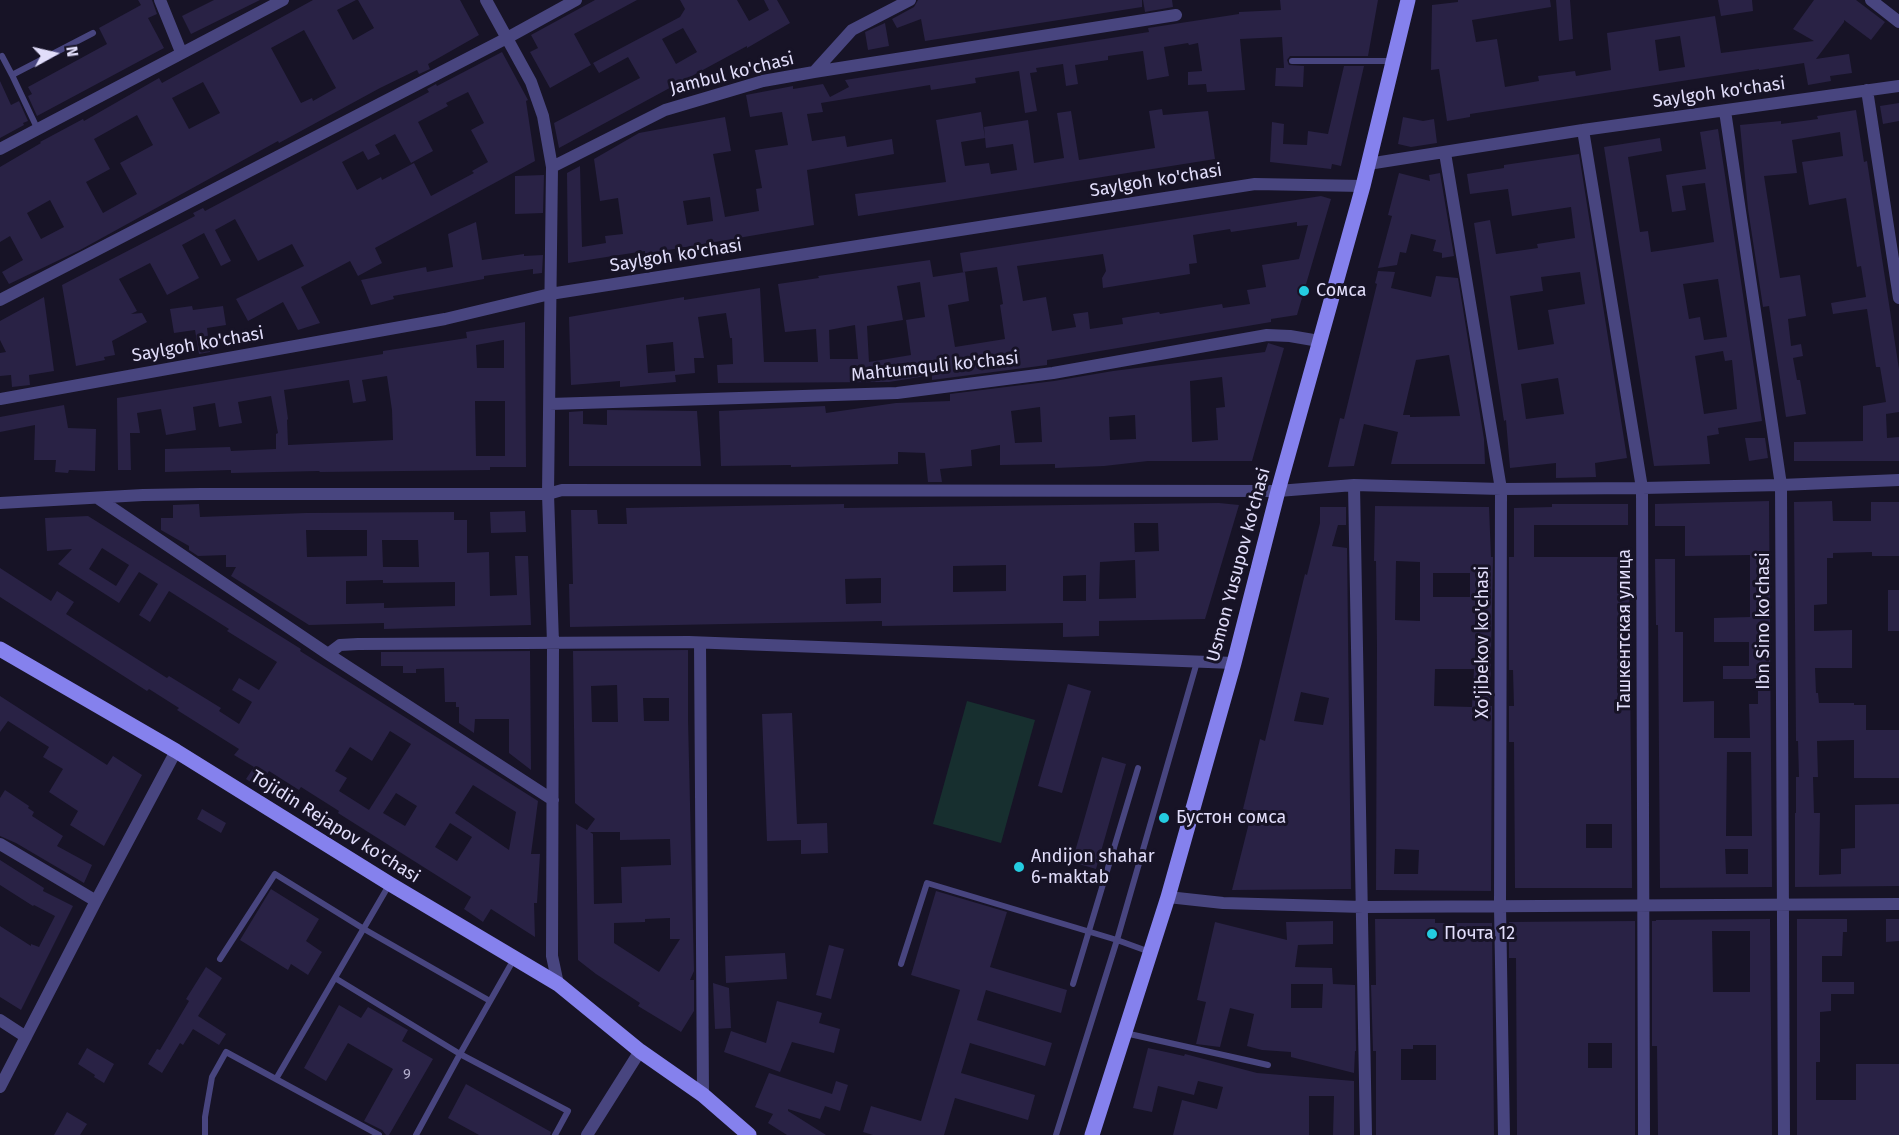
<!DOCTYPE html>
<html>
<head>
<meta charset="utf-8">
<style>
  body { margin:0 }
  #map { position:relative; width:1899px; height:1135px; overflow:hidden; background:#171326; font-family:"Fira Sans",sans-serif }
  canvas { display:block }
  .north { position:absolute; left:24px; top:24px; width:60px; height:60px; -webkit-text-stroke:4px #171326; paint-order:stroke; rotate:82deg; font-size:16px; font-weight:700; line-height:24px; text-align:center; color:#e1ddfa }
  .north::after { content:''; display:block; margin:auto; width:21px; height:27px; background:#e1ddfa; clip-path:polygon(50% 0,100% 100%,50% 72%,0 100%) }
</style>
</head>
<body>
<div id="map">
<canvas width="1899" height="1135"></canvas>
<div class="north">N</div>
</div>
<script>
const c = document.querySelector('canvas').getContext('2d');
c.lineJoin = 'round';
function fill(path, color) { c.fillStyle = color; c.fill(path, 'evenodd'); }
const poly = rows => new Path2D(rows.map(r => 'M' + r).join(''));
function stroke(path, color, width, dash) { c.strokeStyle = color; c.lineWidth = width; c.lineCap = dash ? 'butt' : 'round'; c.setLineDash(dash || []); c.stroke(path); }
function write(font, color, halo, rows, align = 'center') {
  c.font = font + ' "Fira Sans",sans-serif'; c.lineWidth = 6; c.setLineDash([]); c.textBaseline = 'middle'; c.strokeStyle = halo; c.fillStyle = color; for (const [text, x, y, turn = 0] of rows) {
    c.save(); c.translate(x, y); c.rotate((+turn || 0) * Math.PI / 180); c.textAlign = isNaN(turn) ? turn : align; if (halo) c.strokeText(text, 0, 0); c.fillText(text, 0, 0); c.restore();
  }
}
const green = poly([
  [967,701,1035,720,1001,843,933,824]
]);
const building = poly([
  [138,0,152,0,157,14,148,18,164,48,37,116,28,96,32,94,28,87,107,44,99,28,141,5],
  [214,0,260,0,191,34,182,16],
  [313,0,356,0,337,10,353,40,374,28,358,0,460,0,479,35,428,64,430,69,419,74,417,70,380,88,279,143,278,141,80,250,9,284,2,272,23,260,10,236,0,242,0,167,41,143,40,142,83,119,84,121,159,78,162,83],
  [304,30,336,88,313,101,312,98,301,103,271,48],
  [203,82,220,113,189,129,172,98],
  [137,115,153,145,120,163,137,194,103,213,86,182,110,169,94,139],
  [50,200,64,227,41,239,27,213],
  [595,0,637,0,574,34,591,65,550,88,530,52,538,48,531,35],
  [680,0,737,0,749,21,769,10,764,0,777,0,790,23,747,48,747,46,559,148,554,123,640,78,628,57,599,73,593,63,680,17,685,9],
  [683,28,697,52,676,64,662,39],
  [918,0,1142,0,1142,7,925,41,921,19,897,28,892,19,914,7],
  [1143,0,1172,0,1173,7,1145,12],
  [1280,0,1378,0,1368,56,1290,56,1287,60,1289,65,1304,66,1303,87,1275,86,1276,68,1284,68,1282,37,1240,39,1245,90,1207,92,1206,84,1188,85,1188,72,1202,71,1198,43,1189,45,1188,43,1164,47,1169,76,1147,80,1143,51,1108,56,1108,60,1075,65,1078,84,1066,86,1063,64,1036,68,1037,72,1030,73,1037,111,1025,113,1019,71,975,78,976,83,931,90,930,85,821,103,823,112,807,114,812,141,845,136,847,147,892,139,894,154,807,170,814,225,645,254,645,251,568,263,567,173,580,166,582,247,606,243,605,236,623,234,618,198,600,201,594,159,639,133,725,117,731,151,713,154,725,217,759,211,756,189,762,188,755,150,788,145,782,112,750,117,746,95,793,86,793,89,823,84,830,97,849,87,845,80,1149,32,1148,28,1239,14,1239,12,1281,10],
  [710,197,713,221,687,225,683,201],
  [1458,0,1550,0,1551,7,1472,20,1476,42,1497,39,1505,87,1539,81,1538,76,1575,71,1576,76,1611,70,1607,33,1715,16,1721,53,1814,41,1793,29,1814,0,1856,0,1885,22,1871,40,1844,20,1844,22,1816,59,1849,54,1852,73,1830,76,1831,81,1808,85,1804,63,1759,70,1759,69,1470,114,1470,117,1447,121,1439,69,1431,70,1432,5,1458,2],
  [1680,36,1685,67,1659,71,1655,40],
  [1556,0,1570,0,1573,39,1559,41],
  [1718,0,1752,0,1753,11,1721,16],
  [885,23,889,46,868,50,865,32],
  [502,52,528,100,526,101,535,161,375,248,382,263,358,276,350,261,301,287,320,323,298,330,283,302,248,321,236,299,304,266,292,244,258,261,235,219,215,230,231,261,221,266,204,233,182,245,199,278,167,295,150,263,119,279,137,311,131,314,142,313,147,322,112,341,115,355,104,357,105,360,76,366,62,285,195,216,193,213,203,208,205,211,429,92,427,89,436,84,437,86],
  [468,92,484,123,471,130,488,162,472,171,474,173,431,196,414,163,382,180,381,177,357,190,342,162,363,151,368,160,380,154,375,145,395,134,411,163,433,151,418,122,448,106,446,103],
  [1344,66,1364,66,1341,166,1332,164,1331,169,1270,162,1272,122,1284,124,1283,144,1307,145,1308,131,1328,134],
  [0,81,11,105,19,101,28,121,23,123,24,125,0,138],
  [1899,103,1899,121,1883,124,1880,106],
  [1162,109,1163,115,1208,111,1215,159,858,216,855,194,946,182,936,120,981,112,985,138,961,142,965,166,989,163,991,174,1017,170,1013,144,986,148,984,127,1028,120,1034,163,1064,158,1057,113,1071,111,1079,160,1155,148,1149,111],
  [1856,110,1864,162,1867,161,1899,369,1899,412,1886,414,1887,438,1899,437,1899,461,1794,461,1794,442,1863,441,1863,406,1886,402,1880,367,1876,367,1867,309,1833,314,1831,303,1866,297,1861,266,1857,267,1846,198,1809,205,1802,162,1843,156,1840,132,1792,140,1797,173,1764,176,1780,278,1800,275,1806,316,1788,319,1791,346,1801,344,1803,356,1793,358,1797,380,1800,380,1806,414,1786,417,1769,306,1763,307,1748,209,1740,125,1781,121,1781,124,1818,119,1817,116],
  [1403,117,1423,121,1434,119,1437,143,1411,147,1398,144],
  [1718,129,1762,421,1718,428,1719,434,1707,436,1710,464,1654,466,1604,147,1660,138,1662,151,1628,157,1640,232,1648,231,1651,252,1678,248,1714,242,1705,183,1682,186,1686,210,1672,212,1666,175,1706,169,1700,132],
  [1718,279,1727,337,1704,340,1700,317,1689,319,1683,284],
  [1723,351,1725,361,1732,360,1737,409,1704,414,1695,356],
  [1579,154,1627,458,1595,463,1596,477,1556,478,1556,463,1510,468,1506,420,1504,421,1474,223,1490,220,1496,254,1538,248,1537,244,1575,238,1571,207,1512,216,1508,189,1470,194,1467,174,1504,168,1504,165],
  [1580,272,1585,304,1548,310,1554,344,1518,350,1510,296,1543,291,1541,277],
  [1558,378,1564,414,1526,419,1521,384],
  [1399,173,1430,181,1429,175,1440,173,1454,256,1442,258,1442,253,1433,251,1436,240,1411,234,1406,253,1400,252,1397,265,1378,268,1392,216,1388,215],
  [544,175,543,213,515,214,515,176],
  [1321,196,1331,199,1297,315,1271,319,1271,322,1047,360,1047,365,932,380,932,375,889,382,718,383,717,365,733,364,732,338,730,338,726,313,698,317,704,358,694,358,695,373,675,375,676,382,620,387,620,381,571,385,569,317,684,297,684,300,760,288,764,362,818,362,816,329,785,332,778,284,819,278,818,276,930,260,933,277,965,272,969,301,948,305,955,347,1005,339,1000,305,1003,304,997,267,963,272,960,253],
  [1297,222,1297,226,1308,225,1299,259,1262,265,1266,287,1247,290,1250,304,1223,308,1222,304,1160,314,1159,312,1122,318,1123,324,1090,329,1088,312,1073,314,1076,327,1052,331,1046,297,1023,301,1017,266,1103,254,1106,271,1102,278,1103,288,1190,274,1189,264,1197,263,1193,235,1230,229,1231,232],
  [920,282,925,317,906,320,911,355,869,362,867,326,903,320,897,286],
  [855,325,858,359,830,359,829,330],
  [673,342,675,371,648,373,646,345],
  [476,222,482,260,524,254,524,256,543,255,542,273,533,274,533,269,484,276,484,279,393,296,394,299,371,305,361,280,426,267,427,272,453,267,448,234],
  [1378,271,1395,272,1391,288,1431,297,1436,276,1458,278,1484,439,1485,464,1391,464,1398,432,1364,424,1354,466,1328,467,1340,418,1344,419,1377,284,1375,283],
  [1449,355,1460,416,1410,417,1410,415,1403,415,1416,360],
  [44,297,54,371,29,375,30,385,12,387,11,375,0,376,0,353,6,352,0,340,0,321],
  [192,306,193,310,223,306,226,325,207,328,210,352,199,354,195,330,174,333,170,309],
  [525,322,526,467,490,467,490,470,320,472,319,471,231,473,231,470,165,472,165,449,230,447,231,451,276,449,276,434,278,433,271,396,238,402,242,423,219,427,215,403,193,407,196,430,166,435,161,409,137,413,140,433,130,433,131,470,118,470,117,398,383,354,383,351,467,338,466,332],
  [504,340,504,368,477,368,476,345],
  [387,376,392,410,393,440,288,445,287,420,288,419,284,390,349,380,353,403,366,401,362,380],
  [475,401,505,401,505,456,476,456],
  [1268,343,1284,348,1252,461,1148,461,1104,466,1055,468,1055,464,1000,465,1000,445,971,450,972,466,940,469,942,482,928,482,925,453,898,452,898,464,791,467,791,465,721,466,719,411,825,406,826,413,896,403,950,401,950,394,1054,381,1113,371,1265,352],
  [1222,377,1225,407,1216,408,1218,440,1192,442,1190,381],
  [1040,407,1042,442,1015,443,1011,411],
  [1135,415,1136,439,1110,440,1109,417],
  [64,405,68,428,96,429,95,471,69,470,68,473,55,472,56,460,34,460,35,425,0,432,0,417],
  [607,410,697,411,701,466,569,466,569,412,583,411,583,424,607,425],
  [1745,438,1765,438,1768,458,1749,461],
  [1769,501,1772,887,1660,888,1658,625,1656,625,1655,559,1675,559,1675,632,1683,632,1683,702,1714,701,1714,738,1750,738,1749,704,1758,704,1758,679,1723,679,1723,666,1749,666,1749,642,1714,642,1714,618,1750,617,1750,555,1685,556,1685,526,1655,526,1655,504],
  [1727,752,1751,752,1752,836,1726,836],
  [1725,849,1748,849,1748,874,1726,874],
  [1832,501,1833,521,1871,521,1871,502,1899,502,1899,556,1872,556,1872,552,1833,553,1833,558,1827,558,1827,604,1814,605,1814,631,1852,630,1852,668,1815,668,1816,693,1818,693,1819,703,1854,703,1854,705,1866,705,1866,730,1899,730,1899,778,1854,778,1854,740,1817,741,1818,777,1813,777,1814,813,1820,813,1819,875,1841,874,1841,849,1855,848,1855,805,1899,804,1899,886,1795,887,1795,813,1796,813,1796,777,1799,777,1798,741,1796,741,1794,502],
  [1219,503,1239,505,1205,619,1099,621,1099,636,1063,637,1063,623,882,626,882,621,570,627,569,584,573,584,571,510,597,510,598,524,627,524,626,508,844,504,844,508],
  [1134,523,1158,523,1159,551,1135,552,1135,555],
  [1135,560,1136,598,1099,599,1100,562],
  [1006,565,1006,591,953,592,953,566],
  [1086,575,1086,601,1063,601,1063,576],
  [881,578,881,603,846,604,845,579],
  [199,504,200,517,306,513,454,512,454,520,467,520,467,553,489,552,490,596,517,595,515,556,528,556,531,625,384,629,384,623,309,625,231,576,236,567,226,567,226,555,198,556,189,550,189,546,161,530,161,518,173,518,173,505],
  [306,530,367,530,367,556,307,557],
  [382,540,418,540,419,567,383,567],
  [383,580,383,583,455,582,455,606,384,608,384,603,346,604,346,581],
  [1552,504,1628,504,1628,525,1534,525,1534,557,1629,557,1632,888,1515,888,1514,742,1509,742,1509,706,1514,706,1513,670,1509,670,1509,557,1514,557,1514,508,1552,507],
  [1586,824,1612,824,1612,848,1586,848],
  [1375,506,1489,507,1491,557,1493,557,1490,706,1492,706,1491,891,1376,890,1377,646,1376,561,1374,561],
  [1396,561,1420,562,1420,621,1395,620],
  [1433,573,1470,573,1470,597,1433,597],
  [1435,669,1474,669,1472,707,1434,706],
  [1395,849,1419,850,1418,874,1394,874],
  [1320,507,1346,507,1346,525,1338,525,1332,546,1347,548,1351,889,1232,890,1252,811,1243,809,1260,739,1265,741,1303,582,1305,574,1307,575,1320,523],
  [1301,692,1329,698,1323,725,1294,721],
  [525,511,526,532,491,533,490,512],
  [88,516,301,649,300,651,538,801,531,854,540,854,537,903,534,903,535,937,491,909,483,922,464,909,471,897,338,813,339,811,301,787,299,790,269,771,258,787,246,779,254,767,234,755,239,749,177,710,179,708,149,689,147,691,0,597,0,568,51,601,57,591,74,602,66,614,167,678,169,676,221,708,219,711,239,724,252,702,232,690,239,678,259,690,277,662,227,631,229,629,169,591,150,622,139,615,158,584,139,572,119,603,58,564,72,549,47,551,45,518],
  [102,548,129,565,116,586,89,569],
  [390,731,411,744,369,810,339,791,347,778,335,771,350,747,372,761],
  [473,785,516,812,509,850,455,813],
  [396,793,417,806,405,826,383,813],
  [450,823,472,837,457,861,435,847],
  [1888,590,1899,590,1899,631,1888,631],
  [688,650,688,720,694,971,690,980,694,980,694,1011,681,1032,638,1006,640,1003,596,974,578,960,576,824,587,830,595,819,575,803,573,651],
  [617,685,618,722,592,722,591,686],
  [643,698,669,698,669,721,644,721],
  [590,832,620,832,620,840,670,839,671,865,621,867,622,903,594,904,593,834],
  [670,918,670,939,680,939,659,972,614,943,614,923,645,922,645,919],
  [530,651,531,770,509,753,509,719,475,719,474,733,459,723,459,707,456,707,456,702,445,702,444,668,416,669,416,673,403,673,403,666,381,666,381,652],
  [1068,684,1091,691,1062,793,1038,786],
  [0,696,107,765,113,756,142,775,104,846,70,825,78,811,49,792,63,769,43,757,49,747,8,721,0,732],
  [792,713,797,824,827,823,828,853,801,854,801,840,767,841,762,714],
  [1102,757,1126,764,1096,869,1072,862],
  [5,790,29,806,28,808,34,812,32,816,63,836,57,846,92,865,84,883,16,843,0,836,0,798],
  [202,809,226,823,221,833,197,819],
  [0,860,44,888,43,891,73,906,21,1010,0,997,0,926,31,946,31,944,39,947,55,916,34,905,33,906,0,885],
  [271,889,319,919,306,941,322,952,308,975,291,964,288,970,240,940],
  [936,891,1007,912,990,967,1067,990,1061,1013,986,990,977,1020,1052,1043,1045,1066,970,1043,961,1073,1035,1095,1028,1120,955,1098,944,1135,873,1135,863,1132,871,1106,921,1121,960,990,911,975],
  [1375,919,1435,919,1435,923,1492,923,1494,1135,1376,1135,1376,1051,1373,1051,1371,985,1376,985],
  [1413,1045,1436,1045,1436,1080,1401,1080,1401,1049,1413,1049],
  [1770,919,1772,1135,1658,1135,1657,1046,1652,1046,1652,921,1656,921,1656,920],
  [1712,931,1750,931,1750,992,1713,992],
  [1797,919,1847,919,1847,932,1843,932,1842,956,1822,956,1822,982,1854,982,1854,994,1831,994,1831,1011,1820,1012,1820,1062,1816,1062,1816,1100,1856,1100,1856,1064,1899,1064,1899,1135,1797,1135],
  [1886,919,1899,919,1899,941,1886,942],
  [1333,921,1333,944,1298,945,1295,967,1332,968,1333,984,1355,985,1356,1051,1355,1051,1354,1073,1291,1057,1291,1052,1262,1050,1247,1046,1254,1014,1230,1008,1220,1047,1196,1044,1206,1002,1197,1000,1215,922,1287,940,1286,922],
  [1291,984,1323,984,1322,1008,1291,1008],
  [1635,921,1635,1135,1517,1135,1516,958,1509,958,1509,922],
  [1588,1043,1612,1043,1612,1068,1588,1068],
  [829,945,844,949,831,999,816,995],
  [785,953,787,979,726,983,725,956],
  [206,967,222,978,198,1016,226,1034,219,1045,193,1029,183,1045,180,1043,162,1073,148,1064,157,1049,160,1050,189,1001,186,999],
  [713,983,729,988,731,1028,715,1029],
  [777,1001,822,1013,819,1023,840,1029,834,1053,792,1042,780,1072,724,1052,731,1031,766,1043],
  [339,1005,361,1018,368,1007,408,1030,402,1041,433,1059,389,1135,386,1135,382,1130,364,1121,393,1069,348,1043,326,1081,304,1068],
  [87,1048,114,1064,104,1083,94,1077,95,1075,78,1064],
  [1148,1048,1184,1056,1185,1054,1257,1073,1354,1081,1354,1135,1333,1135,1334,1096,1309,1096,1309,1135,1173,1135,1182,1100,1217,1109,1223,1087,1198,1081,1194,1095,1158,1086,1152,1112,1133,1108],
  [769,1073,832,1094,836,1081,848,1085,840,1111,825,1106,820,1119,788,1109,788,1111,826,1135,787,1135,768,1123,773,1114,755,1107],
  [466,1084,551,1132,550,1135,479,1135,448,1118],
  [67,1112,87,1124,80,1135,54,1135]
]);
const lane = poly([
  [2,56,12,75],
  [1292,61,1393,61],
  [38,130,12,75,93,33],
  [220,959,275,874,364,929,490,1001],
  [901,964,927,883,1117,940,1150,952],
  [335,978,460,1054,514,959],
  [1073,984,1138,768],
  [1125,1033,1268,1065],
  [276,1079,389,885],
  [205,1135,205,1117,212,1077,226,1052,379,1135],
  [416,1135,460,1054,568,1111,555,1135],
  [1056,1135,1117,940,1197,662]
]);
const street = poly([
  [160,0,181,52],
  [486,0,531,82,543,116,552,167,548,494,553,643,552,956,558,984],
  [1871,0,1899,22],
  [814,72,1176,15],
  [1867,90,1899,298],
  [1725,111,1781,485,1784,1135],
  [1583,130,1642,488,1644,1135],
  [0,149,283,0],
  [1445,153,1501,489,1500,907,1504,1135],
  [1368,164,1583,130,1899,86],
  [552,167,665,110,763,81,814,72,852,30,910,0],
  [0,300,507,38,576,0],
  [0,399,445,319,550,294,1255,184,1363,186],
  [550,404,897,393,1053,373,1267,335,1290,336,1319,341],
  [1354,485,1366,1135],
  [99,499,328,654,553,800],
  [0,503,143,495,201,494,548,494,562,490,1278,491,1354,485,1501,489,1642,488,1781,485,1899,480],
  [700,643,703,1095],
  [328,654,340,645,358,644,689,642,1234,663],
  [0,844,96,901],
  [1168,897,1223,903,1363,907,1899,904],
  [0,1020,26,1037],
  [0,1087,96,901,176,751],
  [587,1135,640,1051]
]);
const secondary = poly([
  [0,649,176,751,390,884,558,984,640,1051,703,1095,749,1135],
  [1092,1135,1168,897,1234,663,1278,491,1363,186,1408,0]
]);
const markers = [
  [1304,291,6,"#24cce0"],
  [1164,818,6,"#24cce0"],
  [1019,867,6,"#24cce0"],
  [1432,934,6,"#24cce0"]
];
const numberNames = [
  ["9",407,1075]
];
const streetNames = [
  ["Jambul ko'chasi",732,74,-14],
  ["Saylgoh ko'chasi",1719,93,-8],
  ["Saylgoh ko'chasi",1156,181,-9],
  ["Saylgoh ko'chasi",676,256,-9],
  ["Saylgoh ko'chasi",198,345,-10],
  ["Mahtumquli ko'chasi",935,367,-6],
  ["Usmon Yusupov ko'chasi",1239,565,-75],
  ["Ibn Sino ko'chasi",1764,621,-90],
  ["Ташкентская улица",1625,630,-90],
  ["Xo'jibekov ko'chasi",1483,642,-90],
  ["Tojidin Rejapov ko'chasi",335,827,32]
];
const poiNames = [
  ["Сомса",1316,291],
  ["Бустон сомса",1176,818],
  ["Andijon shahar",1031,857],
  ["6-maktab",1031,878],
  ["Почта 12",1444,934]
];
fill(green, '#172f2f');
fill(building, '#292245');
stroke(lane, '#48457f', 6);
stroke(street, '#48457f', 12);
stroke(secondary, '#8581ed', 15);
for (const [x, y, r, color] of markers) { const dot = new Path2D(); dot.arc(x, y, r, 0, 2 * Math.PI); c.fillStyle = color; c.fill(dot); stroke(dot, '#171326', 2); }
write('15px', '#b3aecd', null, numberNames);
write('18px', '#e1ddfa', '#171326', streetNames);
write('18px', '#e1ddfa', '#171326', poiNames, 'left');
</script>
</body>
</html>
